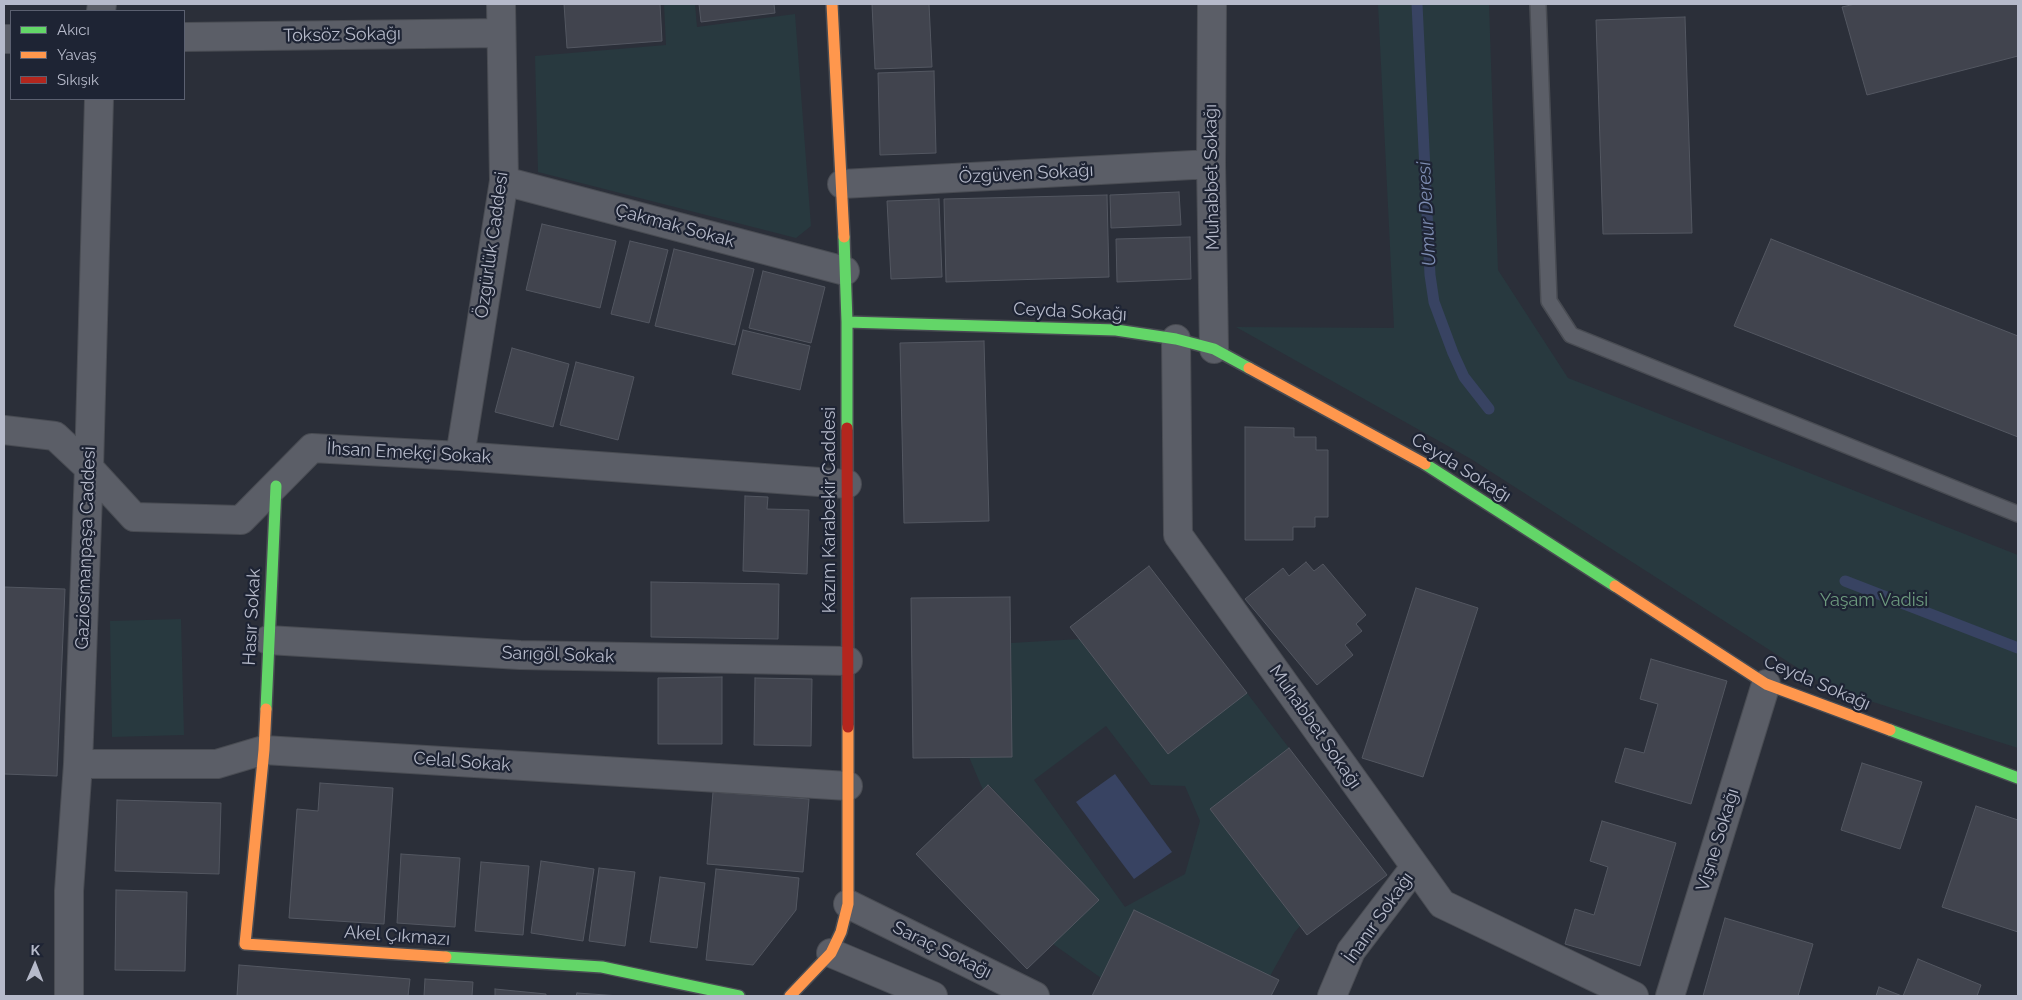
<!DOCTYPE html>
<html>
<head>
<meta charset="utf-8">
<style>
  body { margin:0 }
  #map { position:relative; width:2022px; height:1000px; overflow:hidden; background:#2b2f39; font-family:Raleway,sans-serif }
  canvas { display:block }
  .frame { position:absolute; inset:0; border:5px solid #b6baca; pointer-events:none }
  .legend { position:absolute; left:10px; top:10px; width:175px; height:90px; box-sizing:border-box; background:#1e2434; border:1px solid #5b6070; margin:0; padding:6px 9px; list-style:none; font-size:15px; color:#b6baca }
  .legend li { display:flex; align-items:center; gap:10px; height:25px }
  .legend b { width:25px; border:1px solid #5b6070 }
  .north { position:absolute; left:10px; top:940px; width:50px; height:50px; -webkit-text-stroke:4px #1e2434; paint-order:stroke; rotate:1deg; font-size:14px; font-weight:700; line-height:20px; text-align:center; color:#b6baca }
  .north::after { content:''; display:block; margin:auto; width:18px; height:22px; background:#b6baca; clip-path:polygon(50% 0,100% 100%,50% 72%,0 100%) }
</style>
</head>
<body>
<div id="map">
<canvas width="2022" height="1000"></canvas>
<div class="frame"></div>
<ul class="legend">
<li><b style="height:6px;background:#63d668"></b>Akıcı</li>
<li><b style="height:6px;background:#ff974d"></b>Yavaş</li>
<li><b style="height:6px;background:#b3261e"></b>Sıkışık</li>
</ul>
<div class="north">K</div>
</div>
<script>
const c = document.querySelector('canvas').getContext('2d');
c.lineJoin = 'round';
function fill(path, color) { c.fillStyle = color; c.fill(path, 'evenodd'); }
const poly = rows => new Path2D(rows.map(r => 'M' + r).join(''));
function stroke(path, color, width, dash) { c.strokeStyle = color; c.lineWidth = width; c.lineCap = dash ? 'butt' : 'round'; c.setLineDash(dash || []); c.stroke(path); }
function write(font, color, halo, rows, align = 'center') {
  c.font = font + ' Raleway,sans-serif'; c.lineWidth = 4.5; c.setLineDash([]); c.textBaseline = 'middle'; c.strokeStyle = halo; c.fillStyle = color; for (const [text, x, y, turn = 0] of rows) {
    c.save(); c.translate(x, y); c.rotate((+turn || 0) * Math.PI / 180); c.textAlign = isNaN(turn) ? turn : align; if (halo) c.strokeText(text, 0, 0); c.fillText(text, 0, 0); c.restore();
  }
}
const green = poly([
  [664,4,695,4,697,27,795,14,811,226,796,238,538,172,535,56,666,45],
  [1378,4,1489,4,1498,270,1568,378,2018,555,2018,748,1829,688,1471,459,1236,327,1394,328],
  [181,619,184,735,112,737,110,621],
  [1080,639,1247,693,1289,748,1210,809,1300,926,1294,933,1270,976,1101,978,1053,944,1099,900,989,785,983,790,969,757,1012,757,1011,643],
  [1106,726,1151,785,1185,786,1200,821,1185,874,1125,907,1034,780]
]);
const water = poly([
  [1115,774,1172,852,1134,879,1076,802]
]);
const stream = poly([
  [1417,4,1430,275,1434,302,1453,353,1464,377,1489,409],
  [1845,581,2018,648]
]);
const building = poly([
  [564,4,660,4,662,41,567,48,564,4],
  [699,4,774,4,775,13,701,22,699,4],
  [872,4,929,4,932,67,875,69,872,4],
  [1855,4,2018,4,2018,56,1867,95,1842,7,1855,4],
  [1685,17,1692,233,1603,234,1596,20,1685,17],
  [934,71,936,153,880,155,878,73,934,71],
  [1179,192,1181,225,1111,228,1110,195,1179,192],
  [1107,195,1109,277,946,282,944,199,1107,195],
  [939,199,942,277,891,279,887,201,939,199],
  [542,224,616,241,600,308,526,290,542,224],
  [1190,237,1191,279,1117,282,1116,239,1190,237],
  [1771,239,2018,336,2018,437,1734,326,1771,239],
  [630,241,668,250,649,323,611,314,630,241],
  [674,249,754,269,735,345,655,326,674,249],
  [763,271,825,287,811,343,749,328,763,271],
  [743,330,810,346,800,390,732,374,743,330],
  [984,341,989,521,904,523,900,343,984,341],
  [512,348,569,364,553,427,495,412,512,348],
  [576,362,634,377,618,440,560,425,576,362],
  [1245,427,1294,428,1294,437,1316,437,1316,450,1328,450,1328,517,1315,517,1315,527,1293,527,1293,540,1245,540,1245,427],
  [745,496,768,497,767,509,809,510,807,574,743,571,745,496],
  [1306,562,1314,571,1323,564,1366,615,1356,624,1362,631,1345,645,1353,655,1317,685,1245,599,1283,568,1289,576,1306,562],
  [1149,566,1247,693,1168,754,1070,627,1149,566],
  [651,582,779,584,778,639,651,637,651,582],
  [4,587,65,589,57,776,4,774,4,587],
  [1416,588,1478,608,1423,777,1362,758,1416,588],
  [1010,597,1012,757,913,758,911,598,1010,597],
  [1651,659,1727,681,1691,804,1615,782,1625,748,1644,753,1658,704,1640,699,1651,659],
  [722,677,722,744,658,744,658,678,722,677],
  [755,678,812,679,811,746,754,745,755,678],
  [1289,748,1387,875,1307,935,1210,809,1289,748],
  [1862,763,1922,782,1900,849,1841,830,1862,763],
  [320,783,393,788,384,924,289,918,297,809,318,811,320,783],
  [988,785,1099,900,1027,969,916,854,988,785],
  [713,792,809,799,803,872,707,864,713,792],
  [117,800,221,803,219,874,115,871,117,800],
  [1976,806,2018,820,2018,932,1942,907,1976,806],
  [1602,821,1676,843,1640,966,1565,944,1575,909,1594,915,1608,867,1590,861,1602,821],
  [401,854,460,858,455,927,397,923,401,854],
  [541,861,594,869,583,941,531,933,541,861],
  [481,862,529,866,523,935,475,931,481,862],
  [599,868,635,872,625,946,589,941,599,868],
  [716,869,799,878,796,910,753,965,706,960,716,869],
  [660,877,705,883,697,948,650,942,660,877],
  [116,890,187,892,185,971,115,970,116,890],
  [1134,910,1279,980,1271,996,1092,996,1134,910],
  [1725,918,1813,944,1798,996,1703,996,1725,918],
  [1918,959,1981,985,1977,996,1903,996,1918,959],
  [239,965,410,979,408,996,237,996,239,965],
  [425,979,473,982,472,996,424,996,425,979],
  [1879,987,1902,996,1876,996,1879,987],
  [495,989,546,994,546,996,495,996,495,989],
  [577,993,620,996,576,996,577,993]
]);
const lane = poly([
  [1538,4,1549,301,1571,335,2018,514]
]);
const street = poly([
  [1212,4,1211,164,1214,349],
  [101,11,102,4],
  [184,37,501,33],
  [4,39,11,39],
  [504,181,845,271],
  [842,184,1211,164],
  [1176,339,1178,535,1442,904,1634,996],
  [4,430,55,436,89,468,134,517,241,520,312,448,460,456,847,484],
  [460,456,504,181,501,4],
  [268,640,520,655,848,661],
  [78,764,217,764,264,750,848,786],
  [848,904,1035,996],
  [831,953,933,996],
  [69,996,69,891,78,764,89,468,99,99],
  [1332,996,1351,951,1415,867],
  [1670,996,1766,684]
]);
const fast = poly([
  [844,237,847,322,847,428],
  [847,322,1116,330,1176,339,1214,349,1249,368],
  [1425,464,1615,586],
  [266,709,276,486],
  [1890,730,2018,778],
  [446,957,602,967,739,996]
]);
const slow = poly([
  [832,4,844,237],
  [1249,368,1425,464],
  [1615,586,1766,684,1890,730],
  [266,709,264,750,245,944,446,957],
  [790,996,831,953,841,932,848,904,848,727]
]);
const jam = poly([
  [847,428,848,727]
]);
const streetNames = [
  ["Toksöz Sokağı",342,35,-1],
  ["Özgüven Sokağı",1026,174,-3],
  ["Muhabbet Sokağı",1212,177,-91],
  ["Çakmak Sokak",675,226,15],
  ["Özgürlük Caddesi",492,245,-82],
  ["Ceyda Sokağı",1070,312,3],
  ["İhsan Emekçi Sokak",409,453,3],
  ["Ceyda Sokağı",1461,468,32],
  ["Kazım Karabekir Caddesi",830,510,-90],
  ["Gaziosmanpaşa Caddesi",86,548,-88],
  ["Hasır Sokak",252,617,-87],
  ["Sarıgöl Sokak",558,655,2],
  ["Ceyda Sokağı",1817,683,23],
  ["Muhabbet Sokağı",1315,727,55],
  ["Celal Sokak",462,762,4],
  ["Vişne Sokağı",1718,840,-73],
  ["İnanır Sokağı",1379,918,-55],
  ["Akel Çıkmazı",397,936,4],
  ["Saraç Sokağı",942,950,26]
];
const parkNames = [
  ["Yaşam Vadisi",1874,601]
];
const waterNames = [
  ["Umur Deresi",1427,214,-93]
];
fill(green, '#28393f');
fill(water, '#384362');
stroke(stream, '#384362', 11);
fill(building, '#41444e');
stroke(building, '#535761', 1);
stroke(lane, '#494c53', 18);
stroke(street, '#494c53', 30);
stroke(fast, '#494c53', 14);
stroke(slow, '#494c53', 14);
stroke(jam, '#494c53', 14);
stroke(lane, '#5b5e67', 15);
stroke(street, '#5b5e67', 28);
stroke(fast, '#63d668', 11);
stroke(slow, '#ff974d', 11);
stroke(jam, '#b3261e', 11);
write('18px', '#b6baca', '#1e2434', streetNames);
write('18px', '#6d9a7e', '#1e2434', parkNames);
write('italic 19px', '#7d8cb1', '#1e2434', waterNames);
</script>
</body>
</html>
